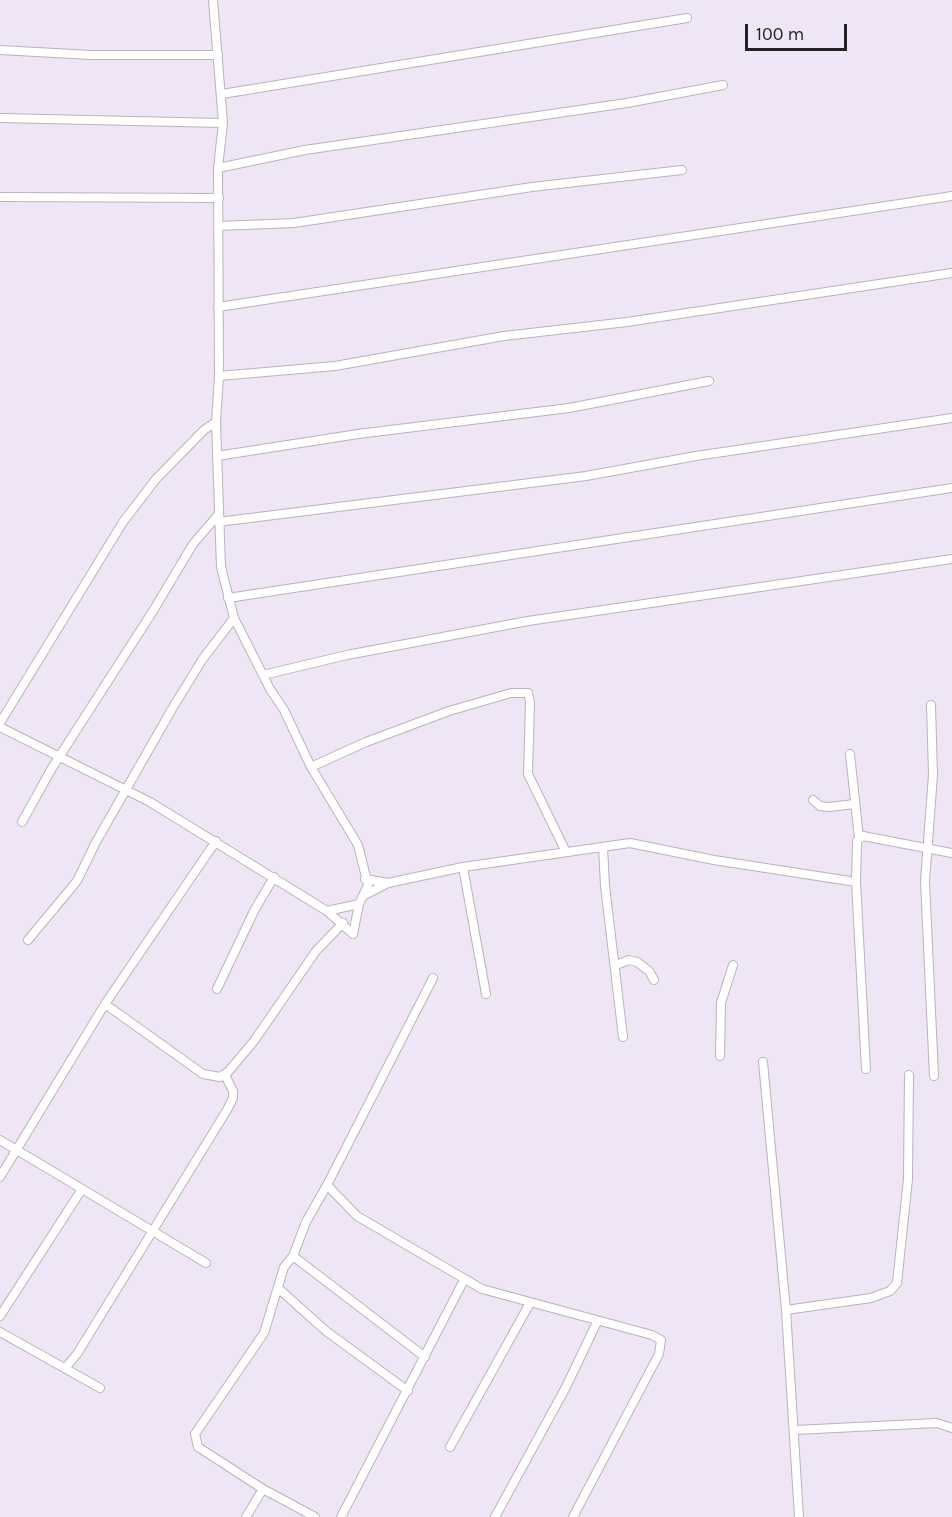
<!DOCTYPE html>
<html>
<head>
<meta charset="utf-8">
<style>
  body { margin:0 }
  #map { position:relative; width:952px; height:1517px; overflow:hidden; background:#eee6f4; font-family:Karla,sans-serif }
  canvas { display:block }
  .scale { position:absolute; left:745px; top:24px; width:102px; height:27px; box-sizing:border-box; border:3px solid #242126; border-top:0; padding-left:8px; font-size:18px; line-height:21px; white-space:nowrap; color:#242126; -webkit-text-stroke:4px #eee6f4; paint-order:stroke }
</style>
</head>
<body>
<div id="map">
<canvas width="952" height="1517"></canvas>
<div class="scale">100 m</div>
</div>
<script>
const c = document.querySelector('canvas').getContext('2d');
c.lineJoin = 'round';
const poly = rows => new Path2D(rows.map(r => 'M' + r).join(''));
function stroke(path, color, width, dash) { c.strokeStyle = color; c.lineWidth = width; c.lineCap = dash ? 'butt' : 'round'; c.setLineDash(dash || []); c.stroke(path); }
const street = poly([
  [213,0,223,123,218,168,219,376,216,422,221,567,234,618,270,689,284,710,311,767,358,845,368,885,359,904,353,934],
  [0,50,91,55,218,55],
  [222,94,687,18],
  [0,118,223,123],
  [218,168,305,150,627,103,723,85],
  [0,197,219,198],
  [218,226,294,223,532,187,682,170],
  [218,307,952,196],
  [219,376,335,366,504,336,627,322,952,273],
  [217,456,358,434,569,408,709,381],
  [218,522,586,476,696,456,952,418],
  [228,598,952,488],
  [263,675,347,655,528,621,952,559],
  [931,705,933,775,925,881,934,1076],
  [0,723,123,522,156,479,204,430,216,422],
  [0,727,150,802,327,911,353,934],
  [850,754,859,838],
  [311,767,366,742,449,711,511,693,528,693,530,702,528,774,565,850],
  [813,800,820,806,829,807,854,804],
  [22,822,52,768,153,611,193,544,218,515],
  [603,847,605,886,623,1037],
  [463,867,486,994],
  [365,879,388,883],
  [856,882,857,841,863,836,952,853],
  [363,896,388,883,463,867,630,843,714,860,856,882,866,1069],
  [327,911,359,904],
  [28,940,77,881,96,842,172,709,202,660,234,618],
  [616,965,629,960,637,962,649,971,654,980],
  [217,989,255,909,274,877],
  [105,1004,203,1074,220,1077,228,1072,254,1041,316,951,343,923],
  [720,1056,721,1003,733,965],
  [763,1062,786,1310,799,1517],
  [0,1140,206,1263],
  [0,1177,105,1004,216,841],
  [327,1185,357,1216,482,1289,652,1335,661,1340,659,1354,573,1517],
  [293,1256,425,1357],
  [278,1288,326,1331,408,1391],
  [786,1310,871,1298,890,1291,897,1283,908,1179,909,1075],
  [0,1316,82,1189],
  [0,1332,100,1388],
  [66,1367,77,1354,227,1110,233,1098,233,1091,225,1075],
  [795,1430,937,1423,952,1428],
  [450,1447,530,1303],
  [263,1489,315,1517],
  [246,1517,263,1489,198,1447,195,1434,264,1333,284,1267,293,1256,306,1222,327,1185,433,978],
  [341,1517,464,1280],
  [495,1517,566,1387,597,1322]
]);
stroke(street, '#bab2bf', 10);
stroke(street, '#fff', 8);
</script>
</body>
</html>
